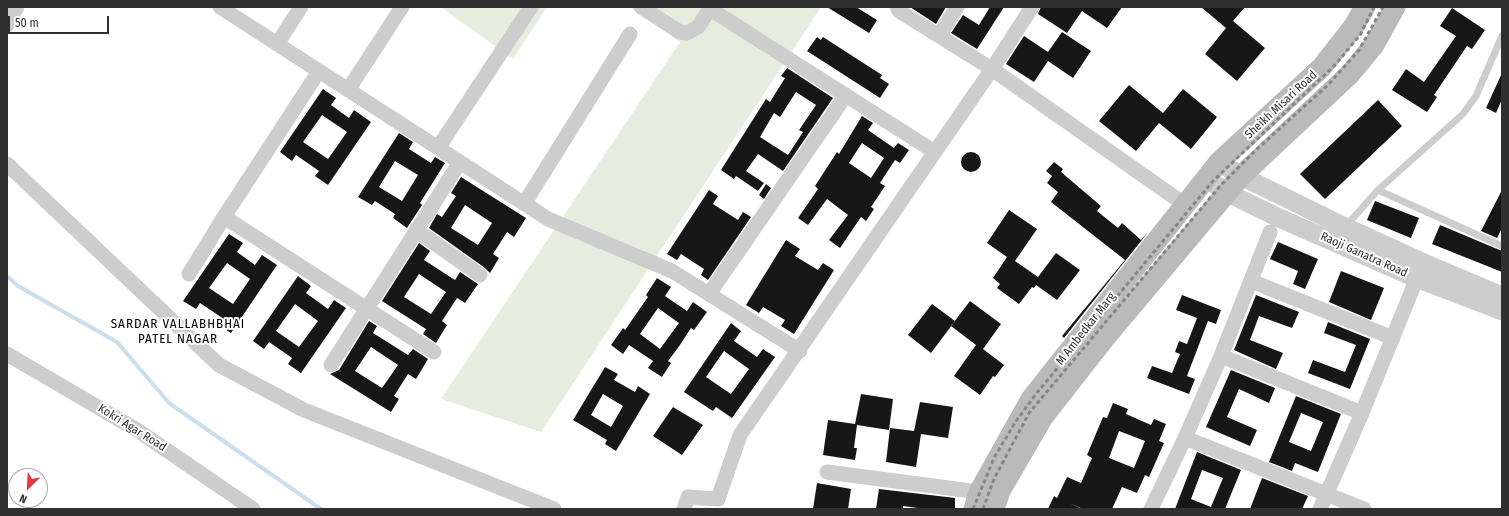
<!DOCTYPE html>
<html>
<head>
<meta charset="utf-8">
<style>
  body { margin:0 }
  #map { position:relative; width:1509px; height:516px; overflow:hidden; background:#fff; font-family:"Fira Sans Condensed",sans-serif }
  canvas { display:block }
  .frame { position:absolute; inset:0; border:8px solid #303030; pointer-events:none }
  .north { position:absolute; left:8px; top:468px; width:40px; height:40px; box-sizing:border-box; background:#fff; border:1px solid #acacac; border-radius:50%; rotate:204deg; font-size:11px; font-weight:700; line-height:16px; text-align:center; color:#303030 }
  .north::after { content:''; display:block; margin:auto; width:14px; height:18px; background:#e5343e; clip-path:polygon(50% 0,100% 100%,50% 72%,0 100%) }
  .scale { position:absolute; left:8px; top:16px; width:101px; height:18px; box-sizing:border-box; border:2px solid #303030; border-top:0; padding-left:5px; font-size:12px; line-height:14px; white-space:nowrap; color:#303030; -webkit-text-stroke:3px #fff; paint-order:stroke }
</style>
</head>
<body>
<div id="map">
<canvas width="1509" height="516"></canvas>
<div class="frame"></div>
<div class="north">N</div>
<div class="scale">50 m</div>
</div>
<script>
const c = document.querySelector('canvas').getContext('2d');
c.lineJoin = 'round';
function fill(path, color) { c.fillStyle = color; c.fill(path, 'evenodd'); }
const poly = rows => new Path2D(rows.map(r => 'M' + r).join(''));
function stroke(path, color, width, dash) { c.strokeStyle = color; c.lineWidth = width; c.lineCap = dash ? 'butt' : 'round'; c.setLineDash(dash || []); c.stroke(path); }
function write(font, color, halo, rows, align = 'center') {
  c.font = font + ' "Fira Sans Condensed",sans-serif'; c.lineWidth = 4; c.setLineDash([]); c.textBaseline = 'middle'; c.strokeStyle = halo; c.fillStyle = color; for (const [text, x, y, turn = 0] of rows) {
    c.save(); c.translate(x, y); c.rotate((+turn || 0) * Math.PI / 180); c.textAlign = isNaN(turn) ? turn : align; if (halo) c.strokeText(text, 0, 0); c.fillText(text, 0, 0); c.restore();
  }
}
const green = poly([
  [441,7,547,7,513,59],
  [630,7,821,7,541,432,441,399,680,42]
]);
const stream = poly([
  [7,276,18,286,117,342,169,403,321,509]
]);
const building = poly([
  [827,7,856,7,877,20,869,33],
  [910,7,946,7,936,24],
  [990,7,1004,7,977,49,951,33,963,15,979,25],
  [1041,7,1122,7,1107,28,1082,11,1067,33,1038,14],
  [1201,7,1245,7,1233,21,1265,48,1237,81,1205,54,1226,28],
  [1452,8,1485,30,1472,49,1467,46,1434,95,1437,97,1427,112,1392,90,1406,69,1424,82,1456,36,1440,26],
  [1062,32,1091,51,1073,78,1048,61,1034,82,1006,64,1024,36,1048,52],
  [817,37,821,40,823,37,882,75,880,78,889,84,880,98,807,51],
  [787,68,833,98,783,171,758,154,746,171,764,183,758,191,736,176,734,179,721,170,766,99,770,102,785,78,781,76],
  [796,92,816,105,799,130,803,132,788,155,760,137,774,113,780,117],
  [1502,73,1502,99,1496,113,1486,108],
  [1129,85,1163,113,1183,89,1217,117,1191,149,1159,123,1136,151,1099,121],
  [323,89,336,98,331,105,349,118,354,110,371,122,328,185,315,176,319,171,296,155,292,161,280,152],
  [322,115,347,132,328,159,303,142],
  [1378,100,1402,126,1325,199,1300,174],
  [862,116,873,123,868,130,894,148,898,143,909,150,900,163,895,160,880,183,885,186,871,207,874,209,866,221,861,217,840,248,829,240,848,215,827,199,808,225,798,218,818,189,815,186,837,152,839,154],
  [862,143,884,158,871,178,849,163],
  [399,133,413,142,409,149,431,163,435,157,445,163,420,203,422,205,407,228,393,218,395,214,375,201,372,205,358,197],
  [395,161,418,175,402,201,379,187],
  '961 162a10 10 0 1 1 20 0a10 10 0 1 1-20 0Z',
  [1054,162,1063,169,1061,172,1101,206,1097,211,1118,228,1122,223,1141,240,1149,231,1064,338,1062,336,1125,260,1051,202,1058,192,1047,183,1052,176,1046,171],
  [461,177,526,218,514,237,507,232,493,254,499,258,490,273,485,268,429,228,437,214,442,217,456,196,451,193],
  [465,205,492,223,478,245,451,228],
  [766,184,771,188,764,199,759,195],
  [709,190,718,196,713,204,738,220,743,212,751,217,708,280,701,275,704,269,681,254,677,260,667,254],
  [1502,190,1502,228,1497,238,1481,231],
  [1375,201,1419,218,1411,238,1367,220],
  [1009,210,1037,229,1015,261,1038,277,1056,253,1080,270,1057,300,1036,285,1034,288,1032,287,1019,304,997,288,1000,284,993,278,1007,257,987,243],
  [1440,225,1502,251,1502,272,1432,244],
  [229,234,243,243,237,252,255,265,262,255,277,265,231,333,217,324,221,317,200,303,196,309,183,301],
  [227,263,250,279,233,304,209,288],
  [786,240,800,249,795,256,818,270,823,263,834,270,794,334,781,326,785,320,763,307,759,313,746,305],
  [1278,242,1318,259,1305,289,1293,284,1298,271,1270,259],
  [419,243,430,251,424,260,455,280,460,272,478,284,465,303,457,298,442,321,447,325,436,343,423,334,426,329,382,301],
  [419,274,446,292,431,314,404,297],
  [1341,271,1384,288,1371,320,1329,302],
  [298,276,311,286,306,293,328,309,334,300,346,308,301,373,288,364,292,358,269,342,264,349,253,341],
  [295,304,318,321,299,347,276,331],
  [657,278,671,287,665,296,687,311,693,302,707,312,694,330,691,328,680,345,668,361,671,363,662,377,648,368,653,361,629,345,623,354,611,345,623,328,625,330,648,297,646,295],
  [658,308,679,323,660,349,640,334],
  [1182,295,1221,310,1216,324,1208,321,1187,376,1195,379,1189,394,1147,378,1152,366,1172,373,1180,354,1175,352,1179,341,1187,344,1197,318,1176,310],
  [1256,295,1299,312,1292,328,1259,316,1250,340,1283,353,1276,369,1234,350],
  [970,301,1001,324,983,349,1004,365,995,377,993,376,980,395,954,376,976,345,951,326],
  [932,304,955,321,931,353,908,335],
  [369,321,377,326,373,333,408,355,413,349,428,359,416,379,408,374,394,396,399,399,391,412,330,374,339,370],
  [371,347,398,365,382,388,355,371],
  [1328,322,1370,339,1350,389,1308,373,1313,360,1345,372,1356,345,1324,333],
  [731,323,741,331,734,341,757,357,763,349,775,357,732,418,716,407,713,411,684,392],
  [724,351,749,369,731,394,706,377],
  [605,367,618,374,614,380,635,392,638,386,650,394,616,451,605,444,607,440,573,420],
  [603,394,623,406,611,427,591,415],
  [1231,370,1275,388,1269,403,1239,389,1227,417,1257,430,1250,446,1206,427],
  [861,394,893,399,889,430,857,425,854,448,857,448,855,460,823,455,828,420,855,424],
  [1296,396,1341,414,1318,472,1295,463,1292,471,1269,462],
  [1301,413,1323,422,1311,451,1289,442],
  [920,402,953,407,948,438,921,434,916,467,886,462,890,428,914,431],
  [1113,403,1128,409,1126,414,1151,425,1154,419,1166,424,1159,441,1164,443,1149,477,1145,475,1137,493,1122,487,1112,509,1083,509,1069,503,1082,509,1048,509,1054,496,1057,498,1067,477,1081,483,1092,458,1087,455,1103,417,1107,418],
  [1119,431,1145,441,1134,468,1109,458],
  [673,407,703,425,682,455,653,436],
  [1197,452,1241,470,1225,509,1175,509],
  [1202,470,1223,478,1211,507,1191,499],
  [1262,478,1308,496,1302,509,1250,509],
  [817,483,851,489,848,509,813,509],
  [879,489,955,498,955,509,925,509,903,506,903,509,876,509]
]);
const service = poly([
  [1502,36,1476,96,1463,114,1378,190,1502,246],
  [1345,227,1378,190]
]);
const minor = poly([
  [220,7,548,219,672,271,800,351],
  [641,7,680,32,687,33,698,27,711,7],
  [897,7,899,11,992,69,1184,204],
  [710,9,935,152],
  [7,25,17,7],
  [939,36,957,7],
  [277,44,301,7],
  [319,71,224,217,434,352],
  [348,90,402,7],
  [438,148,531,7],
  [7,164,219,365,304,410,554,509],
  [524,204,630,34],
  [416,230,480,275],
  [189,274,224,217],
  [1251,281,1393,338],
  [709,294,846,95],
  [7,354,137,430,253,509],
  [1221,356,1362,413],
  [331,365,460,162],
  [1185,438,1364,509],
  [827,472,979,492],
  [684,509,688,497,718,499,740,435,992,69,1032,7],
  [1151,509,1185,438,1221,356,1270,232],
  [1320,509,1362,413,1421,268]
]);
const tertiary = poly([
  [1219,162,1241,176,1345,227,1426,264,1502,296],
  [1206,178,1228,193,1277,217,1416,278,1502,311]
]);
const secondary = poly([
  [974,509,979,492,1031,399,1219,162,1322,67,1354,26,1365,7],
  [994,509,1000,491,1043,417,1104,339,1241,176,1350,74,1374,45,1395,7]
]);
const rail = poly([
  [973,509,994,458,1016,421,1036,394,1213,181,1336,64,1360,35,1374,7],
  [983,509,994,479,1029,413,1221,185,1256,150,1329,84,1359,50,1383,7]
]);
const streetNames = [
  ["Sheikh Misari Road",1281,105,-43],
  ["Raoji Ganatra Road",1364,255,24],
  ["M Ambedkar Marg",1086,329,-52],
  ["Kokri Agar Road",132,428,32]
];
const neighbourhoodNames = [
  ["SARDAR VALLABHBHAI",178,324],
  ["PATEL NAGAR",178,339]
];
fill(green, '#e6edde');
stroke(stream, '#cadfec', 4);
fill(building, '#171717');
stroke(service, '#cdcdcd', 7);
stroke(minor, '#cdcdcd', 15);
stroke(tertiary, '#cdcdcd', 19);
stroke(secondary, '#bababa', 21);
stroke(rail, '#858585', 3, [4, 3]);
write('12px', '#303030', '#fff', streetNames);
c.letterSpacing = '1px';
write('13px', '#000', '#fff', neighbourhoodNames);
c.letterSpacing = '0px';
</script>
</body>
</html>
